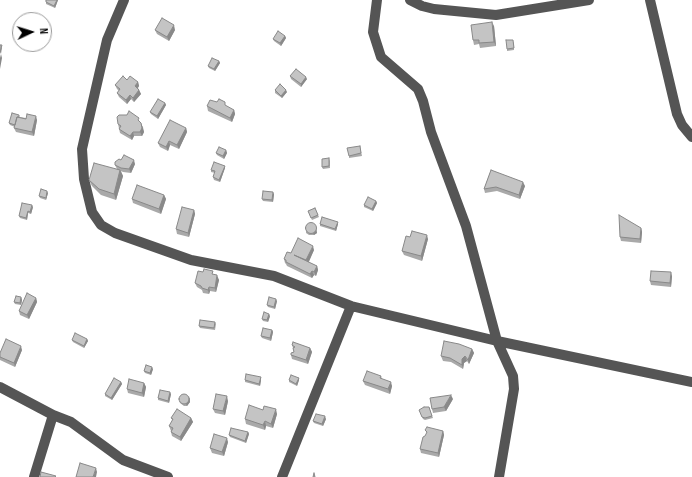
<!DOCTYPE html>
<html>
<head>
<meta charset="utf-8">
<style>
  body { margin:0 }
  #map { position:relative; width:692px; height:477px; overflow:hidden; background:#fff; font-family:"Sofia Sans Condensed",sans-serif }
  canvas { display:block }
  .north { position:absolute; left:12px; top:12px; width:40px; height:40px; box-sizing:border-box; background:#fff; border:1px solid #999; border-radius:50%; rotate:86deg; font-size:11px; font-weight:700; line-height:16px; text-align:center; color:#000 }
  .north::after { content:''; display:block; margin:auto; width:14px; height:18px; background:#000; clip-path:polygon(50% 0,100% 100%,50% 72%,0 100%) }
</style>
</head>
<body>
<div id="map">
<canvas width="692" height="477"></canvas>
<div class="north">N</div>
</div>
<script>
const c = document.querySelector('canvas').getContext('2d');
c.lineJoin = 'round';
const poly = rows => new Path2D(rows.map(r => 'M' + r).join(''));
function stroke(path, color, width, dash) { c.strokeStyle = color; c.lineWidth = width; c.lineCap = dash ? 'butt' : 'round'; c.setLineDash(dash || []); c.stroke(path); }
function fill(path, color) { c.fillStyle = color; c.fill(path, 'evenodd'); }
const minor = poly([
  [124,0,107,40,82,149,84,179,92,212,101,225,115,233,191,260,274,276,351,306,497,341,692,382],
  [377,0,373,32,381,57,418,89,423,101,431,132,466,226,497,341,513,376,514,389,499,477],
  [410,0,422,6,434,9,496,15,589,0],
  [650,0,677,114,682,125,692,137],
  [0,387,53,415,71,422,123,460,168,477],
  [34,477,53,415],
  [282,477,351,306]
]);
const wall = poly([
  [58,0,55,8,46,4,46,2],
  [494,26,496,46,480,48,479,44,474,45,473,40],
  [155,30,175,30,169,41,157,34],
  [285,36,286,38,281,46,274,41,273,39],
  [514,42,514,50,507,51,507,49],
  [219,61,220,63,215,71,209,68,208,66],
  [290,76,307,79,301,87,291,79],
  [127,80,138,82,139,86,138,88,141,94,134,102,131,99,127,104,119,97,117,93,119,91,117,89,115,85],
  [275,90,287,92,282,98,275,93],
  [165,103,166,105,158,119,151,114,150,112],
  [207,106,234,110,235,114,232,122,208,111],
  [20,117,37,120,34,136,16,132,14,128,15,127,10,125,9,123],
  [140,122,143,127,144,132,142,136,134,136,132,140,120,133,118,124],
  [186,128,187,132,179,149,170,145,168,151,160,147,158,143],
  [360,146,362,156,349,158,349,156],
  [226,150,227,153,224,159,217,155,216,153],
  [329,158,330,161,330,168,323,169,322,167],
  [121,160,135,164,131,173,123,172,121,171,123,176,116,200,101,195,92,186,89,180,117,169,115,165],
  [225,166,225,168,220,182,214,180,213,177,215,173,211,172,211,170],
  [491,170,525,186,520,199,497,191,485,193,484,189],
  [48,193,46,200,40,198,39,196],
  [274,194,273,202,263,201,262,199],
  [164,195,166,199,161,214,133,203,132,199],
  [376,201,377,203,373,211,364,207,364,205],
  [33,207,31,214,28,213,27,220,20,218,19,216],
  [315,208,319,217,312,220,308,211],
  [194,210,195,214,189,237,177,234,176,229],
  [320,224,338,224,336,231,320,226],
  [316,227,317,233,314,235,309,235,306,233,306,231],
  [641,228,642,232,641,243,621,241,620,237],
  [410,237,428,239,422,261,404,255,402,251],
  [314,250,308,262,317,266,318,270,316,276,314,275,312,278,287,266,286,264,285,263,284,259,291,253],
  [203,272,214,275,219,280,216,292,210,291,209,294,203,293,202,290,197,287,195,283],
  [672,276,671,287,651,285,650,281],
  [21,297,22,300,21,305,15,304,14,302],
  [36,298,37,302,29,319,20,315,19,311],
  [277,301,275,309,268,307,267,305],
  [270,316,268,322,263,321,262,319],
  [215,322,216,324,215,330,200,328,199,326],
  [272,330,273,332,271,341,262,338,261,336],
  [87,339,88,341,84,348,73,342,72,340],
  [292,345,310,348,312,352,308,364,292,359,291,355,294,352,293,348],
  [472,349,474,353,469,364,467,361,464,363,463,369,451,362,443,361,441,356],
  [22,350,15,367,0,360,0,353],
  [153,369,151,375,145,373,144,371],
  [381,376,382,379,392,386,390,394,365,385,363,381],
  [261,377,261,380,260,386,245,382,245,380],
  [299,378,299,380,297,386,289,382,289,380],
  [121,382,122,384,112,400,105,396,105,394],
  [144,383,146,387,144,397,128,393,127,389],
  [171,394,169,403,158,400,158,398],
  [190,398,190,402,187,406,184,406,180,403,179,401],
  [453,399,446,411,433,413,432,409],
  [228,401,225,415,215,413,213,409],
  [429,407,433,418,425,420,423,419,419,410],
  [263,410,277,414,273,428,266,426,265,430,246,424,245,419],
  [171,418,191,418,193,422,181,441,172,436,171,432,171,431,169,426,173,421],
  [326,419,323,426,314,423,313,421],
  [425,430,443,431,444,435,439,457,421,453,420,449,427,433],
  [248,432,249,434,246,443,230,437,229,435],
  [228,442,224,456,212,453,210,448]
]);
const shadedWall = poly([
  [57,0,58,0,55,8,54,6],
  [492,22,494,26,496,46,494,42],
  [174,25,175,30,169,41,167,37],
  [285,36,286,38,281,46,280,43],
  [2,45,2,47,1,54,0,52],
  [1,54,2,58,0,69,0,58],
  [219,61,220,63,215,71,214,69],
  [306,77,307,79,301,87,301,84],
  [138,82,139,86,136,90,135,86],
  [139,90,141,94,134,102,133,98],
  [286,90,287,92,282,98,281,96],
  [130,95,131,99,127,104,126,100],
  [165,103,166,105,158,119,157,116],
  [234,110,235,114,232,122,230,118],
  [36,116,37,120,34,136,32,132],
  [141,123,144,132,142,136,140,132],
  [186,128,187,132,179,149,177,145],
  [133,132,134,136,132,140,130,136],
  [169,141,170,145,168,151,166,147],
  [226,150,227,153,224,159,223,156],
  [134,160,135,164,131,173,129,169],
  [225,166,225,168,220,182,219,180],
  [120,170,123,176,116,200,114,194],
  [523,182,525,186,520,199,519,195],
  [47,191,48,193,46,200,46,198],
  [273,192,274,194,273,202,272,200],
  [164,195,166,199,161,214,159,209],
  [376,201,377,203,373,211,372,209],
  [32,205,33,207,31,214,30,212],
  [194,210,195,214,189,237,188,233],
  [28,211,28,213,27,220,26,218],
  [338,222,338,224,336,231,335,229],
  [315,225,317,233,314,235,313,233],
  [641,228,642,232,641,243,640,239],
  [427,235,428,239,422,261,421,256],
  [313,246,314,250,308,264,306,260],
  [317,266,318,270,316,276,314,272],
  [312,271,314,275,312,278,310,274],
  [671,272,672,276,671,287,670,283],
  [217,275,219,280,216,292,215,288],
  [209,287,210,291,209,294,208,290],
  [21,297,22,300,21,305,20,303],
  [36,298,37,302,29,319,27,315],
  [276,299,277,301,275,309,274,307],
  [269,314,270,316,268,322,267,320],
  [272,330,273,332,271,341,270,338],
  [87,339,88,341,84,348,84,346],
  [21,346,22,350,15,367,14,363],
  [310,348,312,352,308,364,306,360],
  [472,349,474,353,469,364,468,360],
  [465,356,467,361,464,363,463,369,462,365,462,359],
  [152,367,153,369,151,375,150,373],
  [261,377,261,380,260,386,259,384],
  [299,378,299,380,297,386,296,384],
  [121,382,122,384,112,400,111,398],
  [391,382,392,386,390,394,388,389],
  [144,383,146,387,144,397,142,393],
  [170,392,171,394,169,403,168,401],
  [451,395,453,399,446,411,444,407],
  [189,396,190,402,187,406,186,404],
  [227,396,228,401,225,415,223,411],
  [276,409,277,414,273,428,271,424],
  [325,416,326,419,323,426,322,424],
  [191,418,193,422,181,441,180,437],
  [265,421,266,426,265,430,263,425],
  [443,431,444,435,439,457,438,453],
  [248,432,249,434,246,443,245,441],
  [227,438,228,442,224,456,222,452],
  [96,468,97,472,96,477,93,477]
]);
const building = poly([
  [46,0,57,0,54,6,46,2,46,0],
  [162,18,174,25,167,37,155,30,162,18],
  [492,22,494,42,479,43,479,40,473,40,471,25,492,22],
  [278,31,285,36,280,43,273,39,278,31],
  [506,40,513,40,514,48,507,49,506,40],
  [0,45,2,45,0,52,0,45],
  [212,58,219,61,214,69,208,66,212,58],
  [296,69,306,77,301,84,290,76,296,69],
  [123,76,127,80,130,76,138,82,135,86,139,90,133,98,130,95,126,100,117,93,120,89,115,85,123,76],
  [280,84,286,90,281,96,275,90,280,84],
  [158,99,165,103,157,116,150,112,158,99],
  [219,99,225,102,225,105,234,110,230,118,207,106,210,100,217,102,219,99],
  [129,111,139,118,138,120,141,123,142,128,140,132,133,132,130,136,119,129,121,126,118,124,117,117,119,115,127,115,129,111],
  [12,113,19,115,19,117,17,117,15,125,9,123,12,113],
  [27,114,36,116,32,132,14,128,17,117,26,119,27,114],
  [170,120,186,128,177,145,169,141,166,147,158,143,170,120],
  [360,146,361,153,349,156,347,148,360,146],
  [219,147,226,150,223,156,216,153,219,147],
  [124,155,134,160,129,169,121,168,115,165,115,162,119,159,121,160,124,155],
  [329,158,329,166,322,167,322,159,329,158],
  [214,162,225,166,219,180,213,177,215,171,211,170,214,162],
  [94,163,120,170,114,194,99,189,89,180,94,163],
  [491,170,523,182,519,195,496,187,484,189,491,170],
  [137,185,164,195,159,209,132,199,137,185],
  [41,189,47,191,46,198,39,196,41,189],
  [263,191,273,192,272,200,262,199,263,191],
  [368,197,376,201,372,209,364,205,368,197],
  [22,203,32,205,30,212,28,211,26,218,19,216,22,203],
  [182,207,194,210,188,233,176,229,182,207],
  [315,208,318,215,311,218,308,211,315,208],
  [619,215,641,228,640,239,620,237,619,215],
  [322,217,338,222,335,229,320,224,322,217],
  '305.5 228a5.5 5.5 0 1 1 11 0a5.5 5.5 0 1 1-11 0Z',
  [412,231,427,235,421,256,402,251,406,236,410,237,412,231],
  [298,238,313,246,306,260,294,255,317,266,314,272,312,271,310,274,286,262,286,260,284,259,287,252,291,253,298,238],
  [204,269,213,271,212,274,217,275,215,288,209,287,208,290,202,288,201,286,195,283,198,271,203,272,204,269],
  [651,271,671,272,670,283,650,281,651,271],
  [27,293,36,298,27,315,19,311,27,293],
  [16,296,21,297,20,303,14,302,16,296],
  [269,297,276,299,274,307,267,305,269,297],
  [264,312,269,314,267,320,262,319,264,312],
  [200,320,215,322,214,328,199,326,200,320],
  [263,328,272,330,270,338,261,336,263,328],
  [75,333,87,339,84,346,72,340,75,333],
  [6,339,21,346,14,363,0,357,0,353,6,339],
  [444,341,459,344,472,349,468,360,465,356,462,359,462,365,450,358,441,356,444,341],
  [293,342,310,348,306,360,291,355,291,353,294,352,293,348,295,347,292,345,293,342],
  [146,365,152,367,150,373,144,371,146,365],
  [367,371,381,376,380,378,391,382,388,389,363,381,367,371],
  [246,374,261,377,259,384,245,380,246,374],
  [291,375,299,378,296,384,289,380,291,375],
  [114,378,121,382,111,398,105,394,114,378],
  [129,379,144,383,142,393,127,389,129,379],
  [160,390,170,392,168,401,158,398,160,390],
  '179 399a5 5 0 1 1 10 0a5 5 0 1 1-10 0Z',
  [216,394,227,396,223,411,213,409,216,394],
  [451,395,444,407,432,409,430,398,451,395],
  [249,405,263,410,264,406,276,409,271,424,265,421,263,425,245,419,249,405],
  [424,407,429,407,432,416,425,418,422,417,419,410,424,407],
  [177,409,191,418,180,437,171,432,173,428,169,426,173,419,171,418,177,409],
  [316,414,325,416,322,424,313,421,316,414],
  [427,427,443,431,438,453,420,449,423,437,425,436,427,432,425,430,427,427],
  [231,428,248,432,245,441,229,435,231,428],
  [214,434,227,438,222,452,210,448,214,434],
  [80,463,96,468,93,477,76,477,80,463],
  [41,472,56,476,55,477,40,477,41,472],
  [314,473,315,477,313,477,314,473]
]);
stroke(minor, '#555', 10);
fill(wall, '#a9a9a9');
fill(shadedWall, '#898989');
fill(building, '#c4c4c4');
stroke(building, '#898989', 1);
</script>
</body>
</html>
